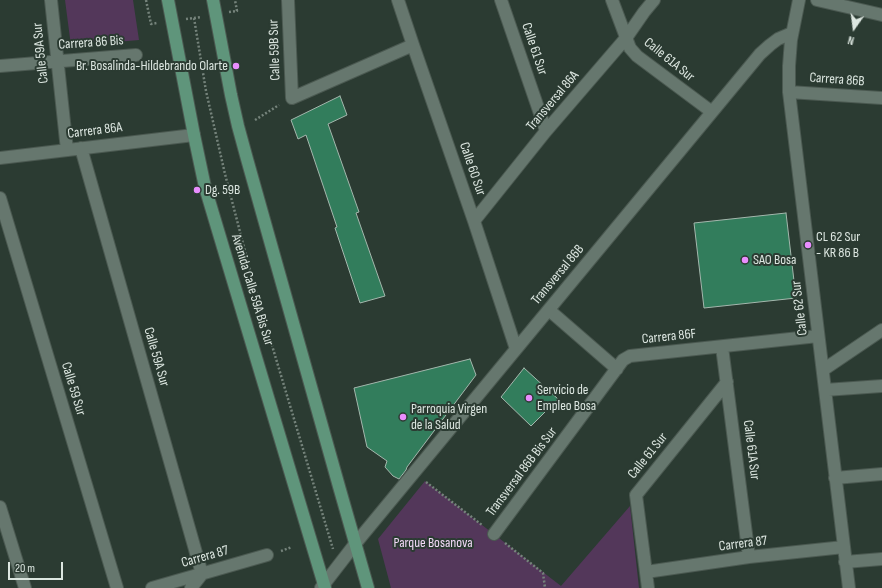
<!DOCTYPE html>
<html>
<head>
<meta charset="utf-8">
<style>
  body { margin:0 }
  #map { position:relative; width:882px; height:588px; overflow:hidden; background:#2b3b32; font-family:"Sofia Sans Condensed",sans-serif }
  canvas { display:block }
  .north { position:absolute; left:834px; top:8px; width:40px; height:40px; -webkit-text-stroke:3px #2b3b32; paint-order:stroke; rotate:194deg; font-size:11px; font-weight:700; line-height:16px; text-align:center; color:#dce6e0 }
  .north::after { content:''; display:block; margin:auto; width:14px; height:18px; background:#dce6e0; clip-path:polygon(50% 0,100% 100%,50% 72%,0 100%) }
  .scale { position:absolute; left:8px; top:562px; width:55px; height:18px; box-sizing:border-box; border:2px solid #dce6e0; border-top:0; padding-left:5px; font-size:12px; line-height:14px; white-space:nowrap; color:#dce6e0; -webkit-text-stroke:3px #2b3b32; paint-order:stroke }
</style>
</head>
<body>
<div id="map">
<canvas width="882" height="588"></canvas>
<div class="north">N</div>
<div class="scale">20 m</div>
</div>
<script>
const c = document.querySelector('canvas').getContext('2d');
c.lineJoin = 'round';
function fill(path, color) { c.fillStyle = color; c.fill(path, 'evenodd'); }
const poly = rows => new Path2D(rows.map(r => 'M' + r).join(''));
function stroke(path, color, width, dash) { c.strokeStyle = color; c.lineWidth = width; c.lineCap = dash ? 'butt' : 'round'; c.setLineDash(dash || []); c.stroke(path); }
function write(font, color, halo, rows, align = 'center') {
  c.font = font + ' "Sofia Sans Condensed",sans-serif'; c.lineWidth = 4; c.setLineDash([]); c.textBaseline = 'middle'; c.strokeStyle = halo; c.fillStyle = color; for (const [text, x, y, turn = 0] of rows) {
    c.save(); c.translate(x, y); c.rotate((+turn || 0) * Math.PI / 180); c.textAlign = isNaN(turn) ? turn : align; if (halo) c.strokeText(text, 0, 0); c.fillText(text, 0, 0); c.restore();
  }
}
const green = poly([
  [65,0,133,0,139,40,71,46],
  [425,481,561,586,630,506,639,588,391,588,378,539]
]);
const building = poly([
  [340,96,347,115,328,124,359,212,356,213,385,296,360,303,335,228,337,227,306,135,298,139,291,120,340,96],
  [786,213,796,298,704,308,694,223,786,213],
  [470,359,476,375,407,467,406,470,399,479,393,476,385,467,387,461,367,447,354,388,470,359],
  [524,368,558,399,531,426,501,397,524,368]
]);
const path = poly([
  [146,0,151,24,157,23],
  [229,12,237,11,235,0],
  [194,18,206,91,225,174,253,282,333,549],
  [186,19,201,17],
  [255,120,279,105],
  [426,482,482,525],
  [505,543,543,573,545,588],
  [281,551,292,547]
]);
const minor = poly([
  [51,0,67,150],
  [288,0,292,98,413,45],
  [398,0,413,45,474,221,516,349],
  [501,0,546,131],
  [612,0,630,48,637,56,712,112],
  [799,0,791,40,789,66,789,92,849,588],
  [817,0,882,15],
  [0,66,136,55],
  [789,92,882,98],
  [81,148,202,574,191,588],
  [0,158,194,135],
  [0,198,117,588],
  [474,221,546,131,626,38,644,12,654,0],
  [549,310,617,369],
  [722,347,749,557],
  [823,370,882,330],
  [825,390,882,386],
  [835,478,882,474],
  [0,507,25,588],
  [494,534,623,360,630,356,818,336],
  [845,562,882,559],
  [646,572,749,557,844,547],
  [152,588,267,555],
  [321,588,355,544,760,54,770,45,778,39,792,33],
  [648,588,636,495,727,382]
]);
const major = poly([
  [168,0,194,135,205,187,325,588],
  [213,0,231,95,238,126,247,159,340,490,368,588]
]);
const markers = [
  [236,66,4,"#e98dfe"],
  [197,190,4,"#e98dfe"],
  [808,245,4,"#e98dfe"],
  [745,260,4,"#e98dfe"],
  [529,398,4,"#e98dfe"],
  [403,417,4,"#e98dfe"]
];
const streetNames = [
  ["Carrera 86 Bis",91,43,-4],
  ["Calle 61 Sur",534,49,71],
  ["Calle 59B Sur",275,50,-92],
  ["Calle 59A Sur",41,53,-96],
  ["Calle 61A Sur",669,60,39],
  ["Carrera 86B",837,80,4],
  ["Transversal 86A",553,101,-50],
  ["Carrera 86A",95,131,-7],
  ["Calle 60 Sur",472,169,71],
  ["Transversal 86B",558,275,-50],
  ["Avenida Calle 59A Bis Sur",252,290,73],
  ["Calle 62 Sur",800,308,-97],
  ["Carrera 86F",669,337,-6],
  ["Calle 59A Sur",156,357,74],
  ["Calle 59 Sur",73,389,73],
  ["Calle 61A Sur",751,450,83],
  ["Calle 61 Sur",648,456,-51],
  ["Transversal 86B Bis Sur",522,472,-53],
  ["Carrera 87",743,544,-7],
  ["Carrera 87",205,557,-16]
];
const poiNames = [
  ["Br. Bosalinda-Hildebrando Olarte",228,66,"right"],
  ["Dg. 59B",205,190],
  ["CL 62 Sur",816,237],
  ["- KR 86 B",816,253],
  ["SAO Bosa",753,260],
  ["Servicio de",537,390],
  ["Empleo Bosa",537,406],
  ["Parroquia Virgen",411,409],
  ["de la Salud",411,425]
];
const parkNames = [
  ["Parque Bosanova",433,543]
];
fill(green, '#53375a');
fill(building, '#327d5c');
stroke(building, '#a4b7ad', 1);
stroke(minor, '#4b5951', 14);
stroke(major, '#4b5951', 14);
stroke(path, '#75837b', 2.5, [2, 2]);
stroke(minor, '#66776e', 12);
stroke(major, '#5f957b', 12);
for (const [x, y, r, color] of markers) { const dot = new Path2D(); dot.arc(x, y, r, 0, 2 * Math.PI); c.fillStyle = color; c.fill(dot); stroke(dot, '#2b3b32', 1.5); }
write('14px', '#dce6e0', '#2b3b32', streetNames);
write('14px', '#dce6e0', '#2b3b32', poiNames, 'left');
write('14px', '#f2d9f7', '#2b3b32', parkNames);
</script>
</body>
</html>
